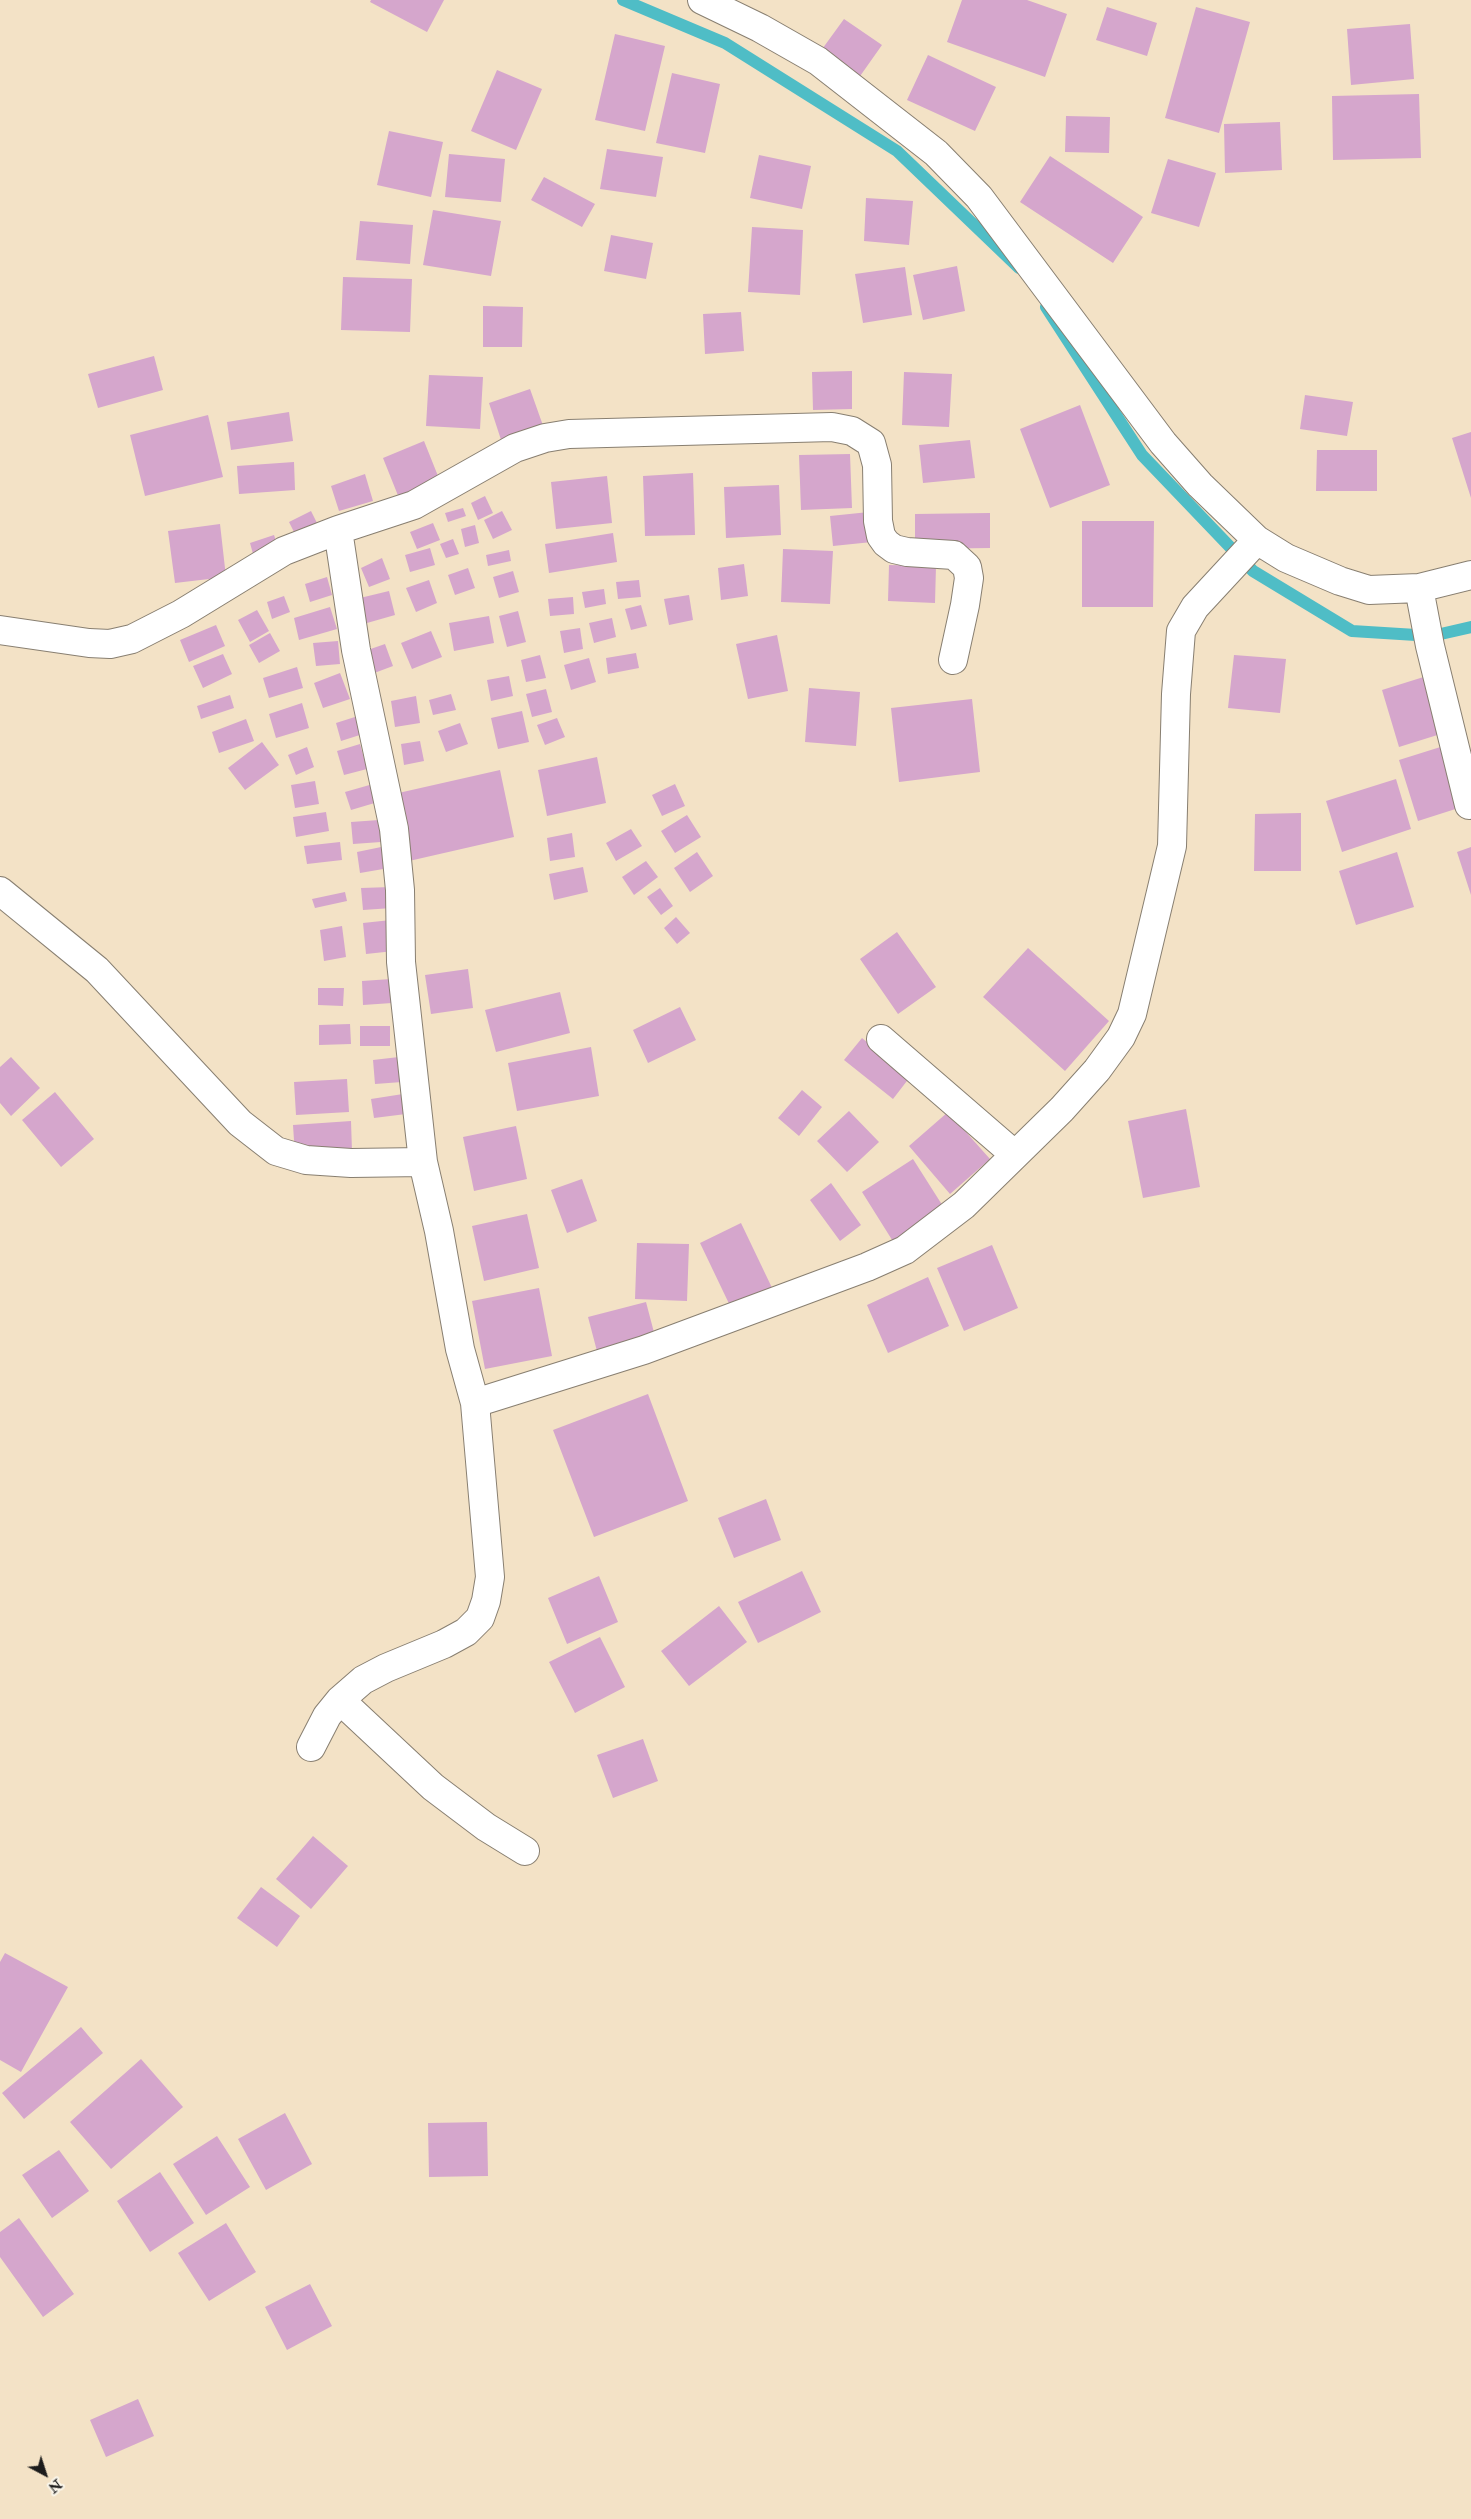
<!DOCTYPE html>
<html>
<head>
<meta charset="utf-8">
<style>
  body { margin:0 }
  #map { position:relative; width:1471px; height:2519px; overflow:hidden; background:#f3e2c6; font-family:"IM FELL Double Pica",serif }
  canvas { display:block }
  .north { position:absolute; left:20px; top:2449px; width:50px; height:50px; -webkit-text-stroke:4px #fbf7ec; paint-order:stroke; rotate:140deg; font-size:14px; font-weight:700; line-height:20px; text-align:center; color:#1c1c1c }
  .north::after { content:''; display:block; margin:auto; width:18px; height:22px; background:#1c1c1c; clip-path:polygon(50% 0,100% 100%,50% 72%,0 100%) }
</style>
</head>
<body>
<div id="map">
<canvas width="1471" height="2519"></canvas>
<div class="north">N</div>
</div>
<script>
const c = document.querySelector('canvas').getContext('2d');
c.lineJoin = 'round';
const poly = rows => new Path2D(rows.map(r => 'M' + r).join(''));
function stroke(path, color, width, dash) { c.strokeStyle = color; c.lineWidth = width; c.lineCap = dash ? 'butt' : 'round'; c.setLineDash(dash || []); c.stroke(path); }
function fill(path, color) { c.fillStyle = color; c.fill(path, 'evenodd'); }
const stream = poly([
  [623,0,725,43,897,151,1019,268],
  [1046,307,1142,455,1253,571,1352,631,1432,636,1471,627]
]);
const building = poly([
  [371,0,444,0,427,32,370,2],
  [962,0,1027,0,1067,14,1045,77,947,42],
  [1107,7,1157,23,1147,56,1096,40],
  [1196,7,1250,22,1219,133,1165,118],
  [844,19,882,45,858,79,820,52],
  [1410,24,1414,79,1351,85,1347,29],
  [615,34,665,46,645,131,595,120],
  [928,55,996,87,975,131,907,100],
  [497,70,542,89,516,150,471,131],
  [672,73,720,84,705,153,656,143],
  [1419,94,1421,158,1333,160,1332,96],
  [1066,116,1110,117,1109,153,1065,152],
  [1280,122,1282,170,1225,173,1224,124],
  [389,131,443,142,431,197,377,185],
  [607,149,663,157,656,197,600,189],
  [449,154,505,159,501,202,445,197],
  [759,155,811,166,802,209,750,198],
  [1050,156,1143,217,1113,263,1020,202],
  [1168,159,1216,173,1199,227,1151,213],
  [544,177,595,204,582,227,531,200],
  [866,198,913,201,909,245,864,241],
  [433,210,501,221,491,276,423,265],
  [360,221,413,225,410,264,356,260],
  [752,227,803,230,800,295,748,292],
  [611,235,653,243,646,279,604,271],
  [957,266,965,311,923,320,913,275],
  [905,267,912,315,863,323,855,274],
  [343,277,412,279,410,332,341,330],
  [483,306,523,307,522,347,483,347],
  [741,312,744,351,705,354,703,314],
  [154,356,163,390,98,408,88,374],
  [852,371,852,409,813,410,812,372],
  [904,372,952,374,949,427,902,425],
  [429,375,483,377,480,429,426,426],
  [530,389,546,434,504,449,489,403],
  [1305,395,1353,402,1347,436,1300,429],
  [1080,405,1110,485,1050,508,1020,429],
  [289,412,293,441,231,450,227,422],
  [208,415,223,477,145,496,130,435],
  [1471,432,1471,498,1452,438],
  [970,440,975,478,923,483,919,445],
  [424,441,442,486,401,503,383,458],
  [1317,450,1377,450,1377,491,1316,491],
  [850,454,852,508,801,510,799,455],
  [294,462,295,490,239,494,237,466],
  [693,473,695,535,645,536,643,476],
  [365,474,373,501,339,511,331,486],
  [607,476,612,523,556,529,551,482],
  [779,485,781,535,726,538,724,487],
  [485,496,493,513,478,520,471,503],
  [463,508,466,516,448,522,445,513],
  [311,511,320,529,298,540,289,522],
  [502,511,512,530,493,539,484,520],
  [869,512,872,542,833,546,830,516],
  [990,513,990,548,915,549,915,514],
  [1082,521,1154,521,1153,607,1082,607],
  [433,523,440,540,417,549,410,532],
  [220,524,226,577,175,583,168,531],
  [475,525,479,543,465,547,461,529],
  [613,533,617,562,549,573,545,544],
  [274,535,280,553,255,561,250,543],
  [453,539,459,554,446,558,440,544],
  [430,548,435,565,410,572,405,555],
  [783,549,833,551,830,604,781,602],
  [509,550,511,561,488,566,486,555],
  [382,558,390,579,369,587,361,568],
  [744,564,748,596,721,600,718,568],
  [889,565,936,566,935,603,888,601],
  [468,568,475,588,455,595,448,575],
  [513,571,519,592,499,598,493,577],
  [327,577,332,595,310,602,305,584],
  [429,580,437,603,416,612,406,588],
  [639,580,641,597,618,599,616,582],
  [604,589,606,604,585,608,582,592],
  [389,591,395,615,367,623,360,598],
  [689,595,693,620,669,625,664,599],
  [284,596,290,612,272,619,267,602],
  [573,597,574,614,550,616,548,599],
  [641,605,647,626,631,630,625,609],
  [330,607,337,629,299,640,294,618],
  [257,610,269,631,250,642,238,620],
  [518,611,526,642,507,647,499,616],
  [489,616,494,643,454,651,449,623],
  [612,618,616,637,594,643,589,623],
  [216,625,225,646,189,662,180,640],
  [580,628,583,649,564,653,560,631],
  [431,631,442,657,412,669,401,643],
  [270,633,280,651,259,663,249,645],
  [777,635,788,691,748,699,736,644],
  [338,641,340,664,316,666,313,643],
  [385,644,393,666,369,675,362,652],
  [636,653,639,668,608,674,606,658],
  [223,654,232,674,203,688,193,666],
  [540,655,546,678,526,682,521,660],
  [1234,655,1286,659,1280,713,1228,708],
  [589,658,596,682,571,690,564,665],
  [297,667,303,688,269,698,263,678],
  [340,673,350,699,323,708,314,683],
  [1430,675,1447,732,1399,747,1382,690],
  [509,676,513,696,491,701,487,680],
  [809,688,860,692,856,746,805,742],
  [546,689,552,712,532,717,526,694],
  [451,694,456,710,433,715,429,700],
  [230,695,234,708,201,719,197,706],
  [416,696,420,723,395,727,391,701],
  [972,699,980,772,899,782,891,708],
  [302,703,309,728,276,738,269,714],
  [522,711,529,742,498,749,491,718],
  [358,716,363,734,341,741,336,723],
  [557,718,565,737,545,745,537,725],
  [246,719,254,741,219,753,212,732],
  [460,723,468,744,446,752,438,731],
  [420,741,424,761,404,765,401,744],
  [262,742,279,765,245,790,228,768],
  [360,744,367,769,344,775,337,751],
  [1450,744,1468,805,1418,821,1399,760],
  [307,747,314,767,296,775,288,755],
  [597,757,606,803,547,816,538,770],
  [500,770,514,837,409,861,394,794],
  [1396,779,1411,829,1342,852,1326,801],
  [315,781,319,804,295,808,291,785],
  [373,784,378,802,351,810,345,792],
  [675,784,685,806,662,816,652,795],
  [326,812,329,831,296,837,293,817],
  [1301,813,1301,871,1254,871,1255,814],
  [687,815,701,837,675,853,661,831],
  [379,820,381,842,353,844,351,822],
  [631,829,642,846,616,861,606,843],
  [572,833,575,857,550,861,547,838],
  [340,842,342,860,307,864,304,846],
  [386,846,389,868,360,873,357,852],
  [1471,847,1471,895,1457,852],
  [697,852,713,876,690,892,674,868],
  [1397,852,1414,907,1356,925,1339,871],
  [646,861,658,877,634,895,622,877],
  [583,867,588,892,554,900,549,874],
  [391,887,392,908,363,910,361,888],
  [660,888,673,906,661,915,647,897],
  [345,892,347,901,315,908,312,899],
  [676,917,690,933,677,944,664,928],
  [391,920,394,951,366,954,363,923],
  [342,926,346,957,324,961,320,930],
  [897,932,936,987,898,1014,860,959],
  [1028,948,1109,1021,1065,1071,983,997],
  [468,969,473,1008,431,1014,425,975],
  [391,979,392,1003,363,1005,362,981],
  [318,988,344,988,343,1006,318,1005],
  [560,992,570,1033,496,1052,485,1010],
  [680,1007,696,1040,648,1063,633,1030],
  [350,1024,351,1044,319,1045,319,1025],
  [360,1026,390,1026,390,1046,360,1046],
  [862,1038,910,1077,893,1099,844,1060],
  [591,1047,599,1096,517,1111,508,1063],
  [11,1057,40,1088,11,1116,0,1103,0,1067],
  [399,1057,402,1082,375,1084,373,1060],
  [347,1079,349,1112,296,1115,294,1082],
  [802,1090,822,1107,799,1136,778,1118],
  [55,1092,94,1139,61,1167,22,1120],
  [403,1094,406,1114,374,1118,371,1099],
  [1186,1109,1200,1187,1143,1198,1128,1121],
  [849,1111,879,1142,847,1172,817,1141],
  [948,1112,990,1159,950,1194,909,1146],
  [351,1121,352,1151,295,1155,293,1125],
  [516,1126,527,1179,474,1191,463,1137],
  [913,1159,946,1211,894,1243,862,1192],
  [582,1179,597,1221,567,1233,551,1190],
  [831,1183,861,1225,840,1241,810,1200],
  [527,1214,539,1268,484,1281,472,1226],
  [741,1223,774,1292,733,1312,700,1243],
  [637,1243,689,1244,687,1301,635,1299],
  [992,1245,1018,1308,964,1331,937,1268],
  [928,1277,949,1326,888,1353,867,1305],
  [539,1288,552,1356,485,1369,472,1301],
  [646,1302,656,1340,598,1355,588,1317],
  [648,1394,688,1501,594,1537,553,1430],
  [766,1499,781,1540,734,1558,718,1518],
  [802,1571,821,1612,758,1643,738,1602],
  [599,1576,618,1622,567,1644,548,1598],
  [719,1606,747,1642,689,1686,661,1651],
  [600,1637,625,1687,575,1713,549,1662],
  [643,1739,658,1781,613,1798,597,1755],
  [313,1836,348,1866,311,1909,276,1879],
  [261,1887,300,1916,277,1947,237,1918],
  [5,1953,68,1987,21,2072,0,2060,0,1962],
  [81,2027,103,2053,24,2119,2,2093],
  [141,2059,183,2107,111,2169,70,2122],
  [285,2113,312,2164,266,2190,238,2139],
  [487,2122,488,2176,429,2177,428,2123],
  [217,2136,250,2187,206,2215,173,2164],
  [59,2150,89,2191,52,2218,22,2175],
  [160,2172,194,2223,150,2252,117,2201],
  [19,2218,74,2294,43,2317,0,2257,0,2232],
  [226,2223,256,2272,209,2301,178,2253],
  [310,2284,332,2326,287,2350,265,2307],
  [138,2399,154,2436,106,2457,90,2420]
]);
const street = poly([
  [702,0,760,28,818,61,936,153,979,197,1163,443,1200,485,1257,540,1286,558,1340,581,1369,590,1419,588,1471,575],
  [1419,588,1430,646,1469,805],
  [0,630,89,643,110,644,132,639,181,614,284,551,338,530,414,505,515,448,545,438,569,434,832,427,852,431,871,443,877,465,878,521,881,536,886,543,894,549,907,552,954,555,967,567,969,578,965,605,953,660],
  [0,891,97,970,240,1123,276,1151,306,1160,351,1163,423,1162],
  [881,1039,1014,1154],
  [475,1403,644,1350,867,1267,905,1250,964,1205,1062,1109,1097,1070,1121,1037,1132,1014,1172,846,1176,694,1181,631,1195,607,1257,540],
  [340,1700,433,1787,486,1827,525,1851],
  [311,1747,327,1716,340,1700,363,1680,386,1668,444,1644,466,1632,480,1618,486,1601,490,1577,475,1403,460,1349,439,1231,423,1162,401,962,400,890,394,829,356,650,338,530]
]);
stroke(stream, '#4fbdc6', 12);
fill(building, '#d5a6cc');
stroke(street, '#887f71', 30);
stroke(street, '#fff', 28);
</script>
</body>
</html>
